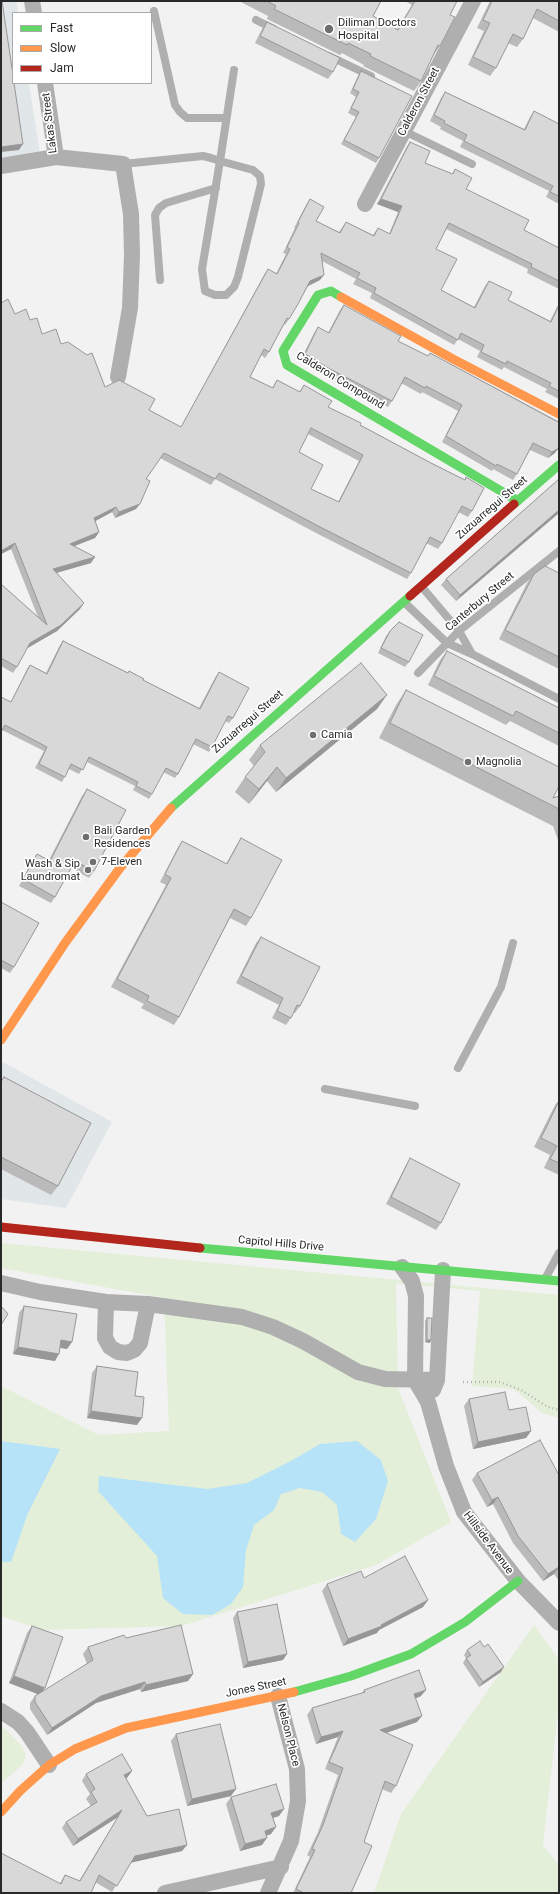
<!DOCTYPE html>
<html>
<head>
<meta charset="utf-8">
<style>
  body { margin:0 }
  #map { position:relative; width:560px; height:1894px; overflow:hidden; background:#f2f2f2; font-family:Roboto,sans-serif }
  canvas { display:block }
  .frame { position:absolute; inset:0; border:2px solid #282929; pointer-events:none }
  .legend { position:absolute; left:12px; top:12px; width:140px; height:72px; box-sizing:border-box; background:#fff; border:1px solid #a9a9a9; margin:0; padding:5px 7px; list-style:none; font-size:12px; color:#282929 }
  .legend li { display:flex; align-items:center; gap:8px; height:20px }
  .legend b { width:20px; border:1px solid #a9a9a9 }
</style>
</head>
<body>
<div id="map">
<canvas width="560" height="1894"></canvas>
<div class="frame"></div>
<ul class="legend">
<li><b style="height:5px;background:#63d668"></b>Fast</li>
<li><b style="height:5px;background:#ff974d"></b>Slow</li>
<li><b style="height:5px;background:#b3261e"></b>Jam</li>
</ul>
</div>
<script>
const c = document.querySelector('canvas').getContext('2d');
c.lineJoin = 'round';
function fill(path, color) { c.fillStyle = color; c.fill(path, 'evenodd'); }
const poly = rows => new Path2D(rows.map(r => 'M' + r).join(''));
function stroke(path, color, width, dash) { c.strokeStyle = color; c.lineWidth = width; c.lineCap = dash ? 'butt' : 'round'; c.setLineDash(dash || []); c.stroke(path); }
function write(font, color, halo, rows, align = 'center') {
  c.font = font + ' Roboto,sans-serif'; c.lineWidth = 3.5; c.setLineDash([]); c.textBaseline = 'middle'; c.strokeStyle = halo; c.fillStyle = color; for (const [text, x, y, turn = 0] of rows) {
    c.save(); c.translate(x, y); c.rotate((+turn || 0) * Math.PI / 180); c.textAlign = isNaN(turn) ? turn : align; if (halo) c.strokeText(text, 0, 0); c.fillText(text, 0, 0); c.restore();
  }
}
const built = poly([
  [1,1,17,1,18,13,13,13,13,83,29,83,40,154,1,160],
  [1,1061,112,1122,66,1208,1,1199]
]);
const green = poly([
  [1,1243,559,1295,559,1418,542,1413,514,1389,472,1386,480,1291,396,1283,398,1388,451,1522,376,1565,181,1626,42,1630,1,1616,1,1386,99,1435,169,1431,164,1298,1,1268],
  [534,1625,559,1660,559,1703,543,1845,559,1865,559,1893,374,1893,401,1814],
  [1,1725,21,1745,26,1755,23,1764,1,1784]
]);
const water = poly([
  [1,1441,60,1449,28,1513,11,1562,1,1562],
  [357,1441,381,1460,388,1481,376,1519,355,1542,341,1534,337,1505,322,1492,300,1488,281,1494,274,1510,254,1525,246,1550,243,1587,231,1604,212,1615,183,1614,163,1598,157,1556,98,1491,99,1476,207,1489,247,1483,291,1461,320,1444]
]);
const path = poly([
  [463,1382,500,1382,521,1390,548,1407,559,1410]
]);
const lane = poly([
  [154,11,175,105,180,112,187,118,226,118],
  [256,20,274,29],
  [329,56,371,76],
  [404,131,472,164],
  [123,164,203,156,211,158,220,161,253,170,260,176,261,184,238,277,234,287,226,295,215,295,205,291,202,269,220,161,234,70],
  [160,280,155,215,159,208,166,203,216,188],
  [422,587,459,631,472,654],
  [404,602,447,643,472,654,559,699],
  [418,673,459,631,559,551],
  [458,1068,501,987,513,943],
  [325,1089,415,1106],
  [545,1279,559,1253]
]);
const street = poly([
  [32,1,34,13],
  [45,83,56,157],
  [1,166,56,157,123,164,131,214,132,255,130,308,118,377],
  [365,204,473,1],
  [402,1267,412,1281,416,1296,415,1380,428,1402,446,1466,464,1512,518,1581,559,1623],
  [1,1283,40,1292,106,1302,148,1304,242,1317,273,1327,303,1341,358,1372,385,1379,437,1380],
  [106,1302,105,1338,110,1347,118,1352,127,1353,134,1350,140,1343,148,1304],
  [433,1390,437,1380,443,1270],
  [1,1711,18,1722,27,1732,49,1765],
  [165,1893,281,1867],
  [268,1893,291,1841,298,1801,297,1769,278,1696]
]);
const fast = poly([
  [341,297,331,291,318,295,283,351,287,365,518,501],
  [514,504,559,465],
  [171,808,410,596],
  [200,1248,559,1281],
  [294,1692,351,1676,411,1654,465,1622,518,1581]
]);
const slow = poly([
  [341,297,453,359,559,414],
  [1,1040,65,943,120,868,171,808],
  [1,1812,20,1791,49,1765,75,1749,126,1728,294,1692]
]);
const jam = poly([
  [410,596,514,504],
  [1,1227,200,1248]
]);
const wall = poly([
  [239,1,381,1,373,16,397,29,412,5,405,1,457,1,450,15,440,46,433,56,421,81,414,91,363,66,364,65,342,53,340,55,267,19,268,16],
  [490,1,559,1,559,32,533,18,523,39,517,47,508,43,496,68,490,76,468,65,484,31,477,28],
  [267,22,333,72,328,79,255,43,262,29],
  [361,71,379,158,376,163,341,144,356,117,348,113,356,97,350,93,358,76],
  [445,92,524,129,530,117,534,111,559,124,559,204,546,197,549,191,460,147,463,141,440,129,441,127,430,121,441,98],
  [410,142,425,163,452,174,455,169,466,189,524,230,559,248,559,289,527,273,528,269,446,229,436,249,441,290,474,307,485,286,489,281,508,300,550,321,559,303,559,399,545,392,547,389,504,367,502,370,477,357,480,351,458,339,454,345,370,298,372,293,353,284,356,279,322,261,320,280,308,286,289,319,285,325,284,324,269,352,265,358,261,355,250,377,272,388,277,380,299,392,304,385,328,407,360,425,431,463,465,480,466,477,472,511,468,517,458,512,442,543,438,549,426,543,411,573,407,579,316,533,215,479,211,485,160,458,146,479,136,509,115,518,112,512,95,521,99,532,95,538,75,546,91,563,56,573,80,609,57,631,27,648,17,667,13,673,1,666,1,584,38,617,11,549,1,554,1,303,15,314,30,320,42,334,61,344,105,387,181,427,264,275,268,269,276,274,286,254,283,253,295,228,294,228,306,205,310,199,316,221,339,232,346,222,373,235,378,228,389,234,398,212,377,204,406,148],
  [308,434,359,461,338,502,311,489,299,452],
  [344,305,398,341,428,356,430,353,558,421,555,453,548,458,530,450,517,474,513,480,493,469,492,471,442,442,458,411,422,392,421,394,401,383,392,401,388,407,326,375,301,359,314,333,318,327,328,333,340,310],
  [559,479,559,513,456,601,441,585,446,579],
  [559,573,559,669,499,639,527,583,534,574],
  [390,631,409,662,405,667,378,653,386,636],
  [63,641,128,673,129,671,143,680,199,708,216,676,219,672,233,718,229,723,225,721,212,747,209,752,193,744,178,774,175,778,163,772,152,794,149,799,133,790,135,786,87,762,79,774,69,769,62,782,35,768,44,751,2,730,11,702,27,669,30,665,46,673,60,645],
  [447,651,559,708,559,746,510,721,506,725,428,685,440,660],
  [406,690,553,798,559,796,559,843,553,826,379,738,396,705],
  [377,709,276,792,267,781,249,804,235,792,245,777,254,766,249,760,260,745],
  [87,789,94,871,89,878,71,868,55,897,51,903,19,886,33,860,37,854,49,860,82,796],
  [241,838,251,918,246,926,230,918,179,1017,174,1025,141,1008,144,1004,111,987,166,885,160,882,177,849,182,841,226,864,236,846],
  [1,902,14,967,10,973,1,968],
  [261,937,300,1006,295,1013,293,1012,291,1018,286,1025,272,1018,279,1005,236,983,256,943],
  [4,1077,58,1186,51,1195,1,1169,1,1081],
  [559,1100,559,1175,544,1168,550,1155,534,1147,555,1105],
  [410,1158,441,1223,436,1230,386,1204,406,1165],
  [24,1306,72,1342,67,1349,60,1348,55,1361,13,1354,19,1313],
  [427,1318,431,1340,430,1343,425,1342,425,1321],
  [97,1366,135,1396,137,1425,87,1418,92,1373],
  [469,1399,509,1410,531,1431,526,1438,473,1449,464,1406],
  [477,1473,559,1475,559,1581,554,1574,543,1581,513,1543,493,1504,487,1507,472,1480],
  [364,1578,428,1600,423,1607,379,1630,377,1633,343,1646,322,1591,327,1584],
  [237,1612,283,1660,243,1668,233,1618],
  [32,1626,41,1693,87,1664,83,1654,88,1647,126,1638,193,1674,188,1681,141,1692,140,1689,96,1703,47,1735,30,1709,30,1703,35,1696,39,1694,9,1683,27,1633],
  [467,1650,501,1672,479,1687,463,1663,466,1658,464,1655],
  [364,1690,421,1696,416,1698,417,1722,386,1733,396,1786,391,1793,382,1789,364,1842,351,1893,293,1893,310,1857,307,1855,318,1832,338,1775,325,1769,338,1737,316,1744,307,1715,312,1708,362,1693],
  [176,1734,231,1796,187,1806,171,1741],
  [132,1771,126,1778,147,1816,187,1845,182,1851,131,1862,112,1892,95,1882,91,1893,60,1883,65,1875,79,1881,118,1817,73,1846,62,1828,66,1822,91,1806,86,1799,90,1794,82,1781,86,1774],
  [231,1797,279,1816,273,1818,271,1834,266,1836,262,1845,240,1851,226,1804]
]);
const shadedWall = poly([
  [23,144,19,150,1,152,1,147],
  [381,199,402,206,398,212,377,204],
  [324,275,320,280,306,287,310,281],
  [559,448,555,453,548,458,552,452],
  [140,504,136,509,115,518,119,512],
  [116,507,112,512,90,524,94,518],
  [559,510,559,513,456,601,460,595],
  [99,532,95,538,66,549,70,544],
  [15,543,11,549,1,554,1,551],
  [95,557,91,563,49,575,53,569],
  [84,603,80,609,57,631,26,649,30,643],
  [387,695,377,709,276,792,286,778],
  [277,767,267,781,249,804,259,789],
  [61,1340,72,1342,67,1349,56,1347],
  [427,1340,431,1340,430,1343,425,1342],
  [18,1347,59,1354,55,1361,13,1354],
  [91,1411,142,1418,137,1425,87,1418],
  [531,1431,526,1438,473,1449,478,1442],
  [498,1497,493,1504,487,1507,492,1500],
  [559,1567,554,1574,543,1581,548,1574],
  [428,1600,423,1607,379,1630,377,1633,343,1646,348,1639,381,1625],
  [287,1654,283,1660,243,1668,248,1662],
  [504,1667,501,1672,479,1687,483,1682],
  [193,1674,188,1681,141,1692,146,1685],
  [14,1676,45,1688,40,1695,9,1683],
  [145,1682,140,1689,96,1703,47,1735,52,1728,101,1696],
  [426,1690,421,1696,410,1701,414,1694],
  [422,1716,417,1722,375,1737,380,1730],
  [343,1731,338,1737,316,1744,321,1737],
  [132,1771,127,1778,119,1782,124,1775],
  [236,1789,231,1796,187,1806,192,1799],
  [284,1809,279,1816,266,1820,271,1813],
  [122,1810,118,1817,73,1846,78,1839],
  [276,1827,271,1834,260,1838,265,1831],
  [267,1838,262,1845,240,1851,245,1844],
  [187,1845,182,1851,130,1863,135,1856]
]);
const building = poly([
  [1,1,2,1,13,75,13,83,14,83,23,144,1,147,1,1],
  [267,1,381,1,373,16,398,30,415,1,457,1,450,15,455,17,440,46,438,45,421,81,370,56,371,54,348,43,347,45,274,9,276,6,267,1],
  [492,1,559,1,559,21,537,9,523,39,513,34,496,68,473,57,490,23,483,20,492,1],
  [267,22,340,58,333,72,260,36,267,22],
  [361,71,412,96,379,158,344,140,359,112,351,108,359,92,353,89,361,71],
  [445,92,525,130,534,111,559,124,559,196,550,192,553,186,464,141,467,135,444,123,445,121,434,115,445,92],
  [410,142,430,151,425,163,453,174,455,169,472,178,466,189,529,220,524,230,559,248,559,281,531,267,532,264,449,223,436,249,457,259,441,290,475,308,489,281,512,292,508,300,551,322,559,305,559,391,549,386,551,383,507,361,506,364,481,352,484,345,461,333,458,340,374,293,376,288,357,278,360,273,321,253,324,275,310,281,298,304,289,319,287,318,269,352,264,349,250,377,273,388,277,380,300,392,304,385,332,401,328,407,361,423,360,425,431,463,465,480,466,477,484,488,472,511,462,506,442,543,430,537,411,573,320,527,219,473,215,479,164,453,146,479,150,481,140,504,119,512,116,507,94,518,99,532,70,544,95,557,53,569,84,603,61,625,30,643,17,667,1,658,1,584,47,625,15,543,1,551,1,303,8,299,15,314,26,309,30,320,37,318,42,334,56,329,61,344,68,342,87,355,92,353,105,387,119,380,138,390,155,399,149,410,181,427,268,269,277,274,290,249,287,247,299,223,298,222,310,199,324,207,316,221,340,233,346,222,374,236,378,228,390,234,402,206,381,199,410,142],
  [311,428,363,455,339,502,311,489,323,465,299,452,311,428],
  [344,305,401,336,398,341,428,356,430,353,558,422,559,420,559,448,552,452,533,443,517,474,497,464,496,466,446,436,462,405,426,386,425,388,405,377,392,401,330,369,305,354,318,327,329,333,344,305],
  [559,479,559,510,460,595,446,579,559,479],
  [545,566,559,573,559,657,505,630,534,574,545,566],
  [399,622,423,635,409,662,381,648,390,631,399,622],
  [63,641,128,673,129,671,144,679,143,680,200,709,219,672,249,688,233,718,228,716,212,747,196,739,178,774,166,768,152,794,136,786,138,782,89,757,83,770,71,764,65,777,39,764,47,747,5,725,1,732,1,697,11,702,30,665,47,674,63,641],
  [447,651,559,708,559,733,516,711,513,716,434,676,447,651],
  [361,663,387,695,286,778,277,767,259,789,245,777,265,752,260,745,361,663],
  [406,690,559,767,559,786,553,798,559,796,559,809,390,723,406,690],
  [87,789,126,810,94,871,75,861,55,897,23,879,37,854,50,861,87,789],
  [241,838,282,860,251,918,234,909,179,1017,147,1001,149,996,117,979,171,878,165,874,182,841,227,864,241,838],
  [1,902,39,923,14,967,1,960,1,902],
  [261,937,320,967,300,1006,297,1005,291,1018,277,1011,283,998,241,976,261,937],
  [4,1077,91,1123,58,1186,1,1157,1,1082,4,1077],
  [559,1101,559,1163,550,1159,557,1146,541,1138,559,1101],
  [410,1158,460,1184,441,1223,391,1197,410,1158],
  [1,1306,8,1314,1,1325,1,1306],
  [24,1306,77,1314,72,1342,61,1340,59,1354,18,1347,24,1306],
  [427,1318,432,1318,431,1340,427,1340,427,1318],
  [97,1366,138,1372,135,1396,144,1397,142,1418,91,1411,97,1366],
  [505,1392,509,1410,526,1407,531,1431,478,1442,469,1399,505,1392],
  [540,1440,559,1475,559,1567,548,1574,518,1536,498,1497,492,1500,477,1473,540,1440],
  [405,1556,428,1600,381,1625,382,1626,348,1639,327,1584,361,1571,364,1578,405,1556],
  [277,1604,287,1654,248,1662,237,1612,277,1604],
  [181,1625,193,1674,146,1685,145,1682,101,1696,52,1728,35,1702,35,1696,93,1660,88,1647,124,1635,126,1638,181,1625],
  [32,1626,63,1637,45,1688,14,1676,32,1626],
  [480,1641,484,1647,488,1644,504,1667,483,1682,466,1658,471,1655,467,1650,480,1641],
  [419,1670,426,1690,414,1694,422,1716,380,1730,413,1745,396,1786,385,1781,364,1842,372,1846,351,1893,304,1893,296,1889,315,1850,312,1849,323,1825,343,1768,329,1762,343,1731,321,1737,312,1708,365,1692,364,1690,419,1670],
  [220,1724,236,1789,192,1799,176,1734,220,1724],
  [122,1754,132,1771,124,1775,147,1816,179,1809,187,1845,135,1856,117,1886,99,1875,91,1893,1,1893,1,1853,61,1884,65,1875,80,1881,122,1810,78,1839,66,1822,97,1802,91,1792,95,1789,86,1774,122,1754],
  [276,1784,284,1809,271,1813,276,1827,265,1831,267,1838,245,1844,231,1797,276,1784]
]);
const markers = [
  [329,29,5,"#6f6f6f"],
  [313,735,4,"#6f6f6f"],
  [468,762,4,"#6f6f6f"],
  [86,837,4,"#6f6f6f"],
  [93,862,4,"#6f6f6f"],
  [88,870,4,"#6f6f6f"]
];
const poiNames = [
  ["Diliman Doctors",338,23],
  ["Hospital",338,36],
  ["Camia",321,735],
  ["Magnolia",476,762],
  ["Bali Garden",94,831],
  ["Residences",94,844],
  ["7-Eleven",101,862],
  ["Wash & Sip",80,864,"right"],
  ["Laundromat",80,877,"right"]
];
const streetNames = [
  ["Calderon Street",419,102,-62],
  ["Lakas Street",50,123,-97],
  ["Calderon Compound",340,381,31],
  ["Zuzuarregui Street",492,508,-41],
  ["Canterbury Street",480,602,-40],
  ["Zuzuarregui Street",248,722,-41],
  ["Capitol Hills Drive",281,1244,5],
  ["Hillside Avenue",488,1543,53],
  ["Jones Street",256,1688,-12],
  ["Nelson Place",288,1735,76]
];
fill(built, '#e1e6e9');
fill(green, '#e3efd8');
fill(water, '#b7e3f8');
stroke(path, '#b4b4b4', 2.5, [1, 3]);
stroke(lane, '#b0afaf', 8);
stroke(street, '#b0afaf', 16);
stroke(fast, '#63d668', 9);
stroke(slow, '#ff974d', 9);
stroke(jam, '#b3261e', 9);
fill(wall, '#bababb');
fill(shadedWall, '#979798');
fill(building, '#d8d8d9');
stroke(building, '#979798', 1);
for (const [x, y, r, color] of markers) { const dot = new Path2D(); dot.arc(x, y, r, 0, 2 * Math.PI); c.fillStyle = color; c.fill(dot); stroke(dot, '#fff', 1.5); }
write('11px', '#282929', '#fff', poiNames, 'left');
write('11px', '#282929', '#fff', streetNames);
</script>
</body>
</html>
